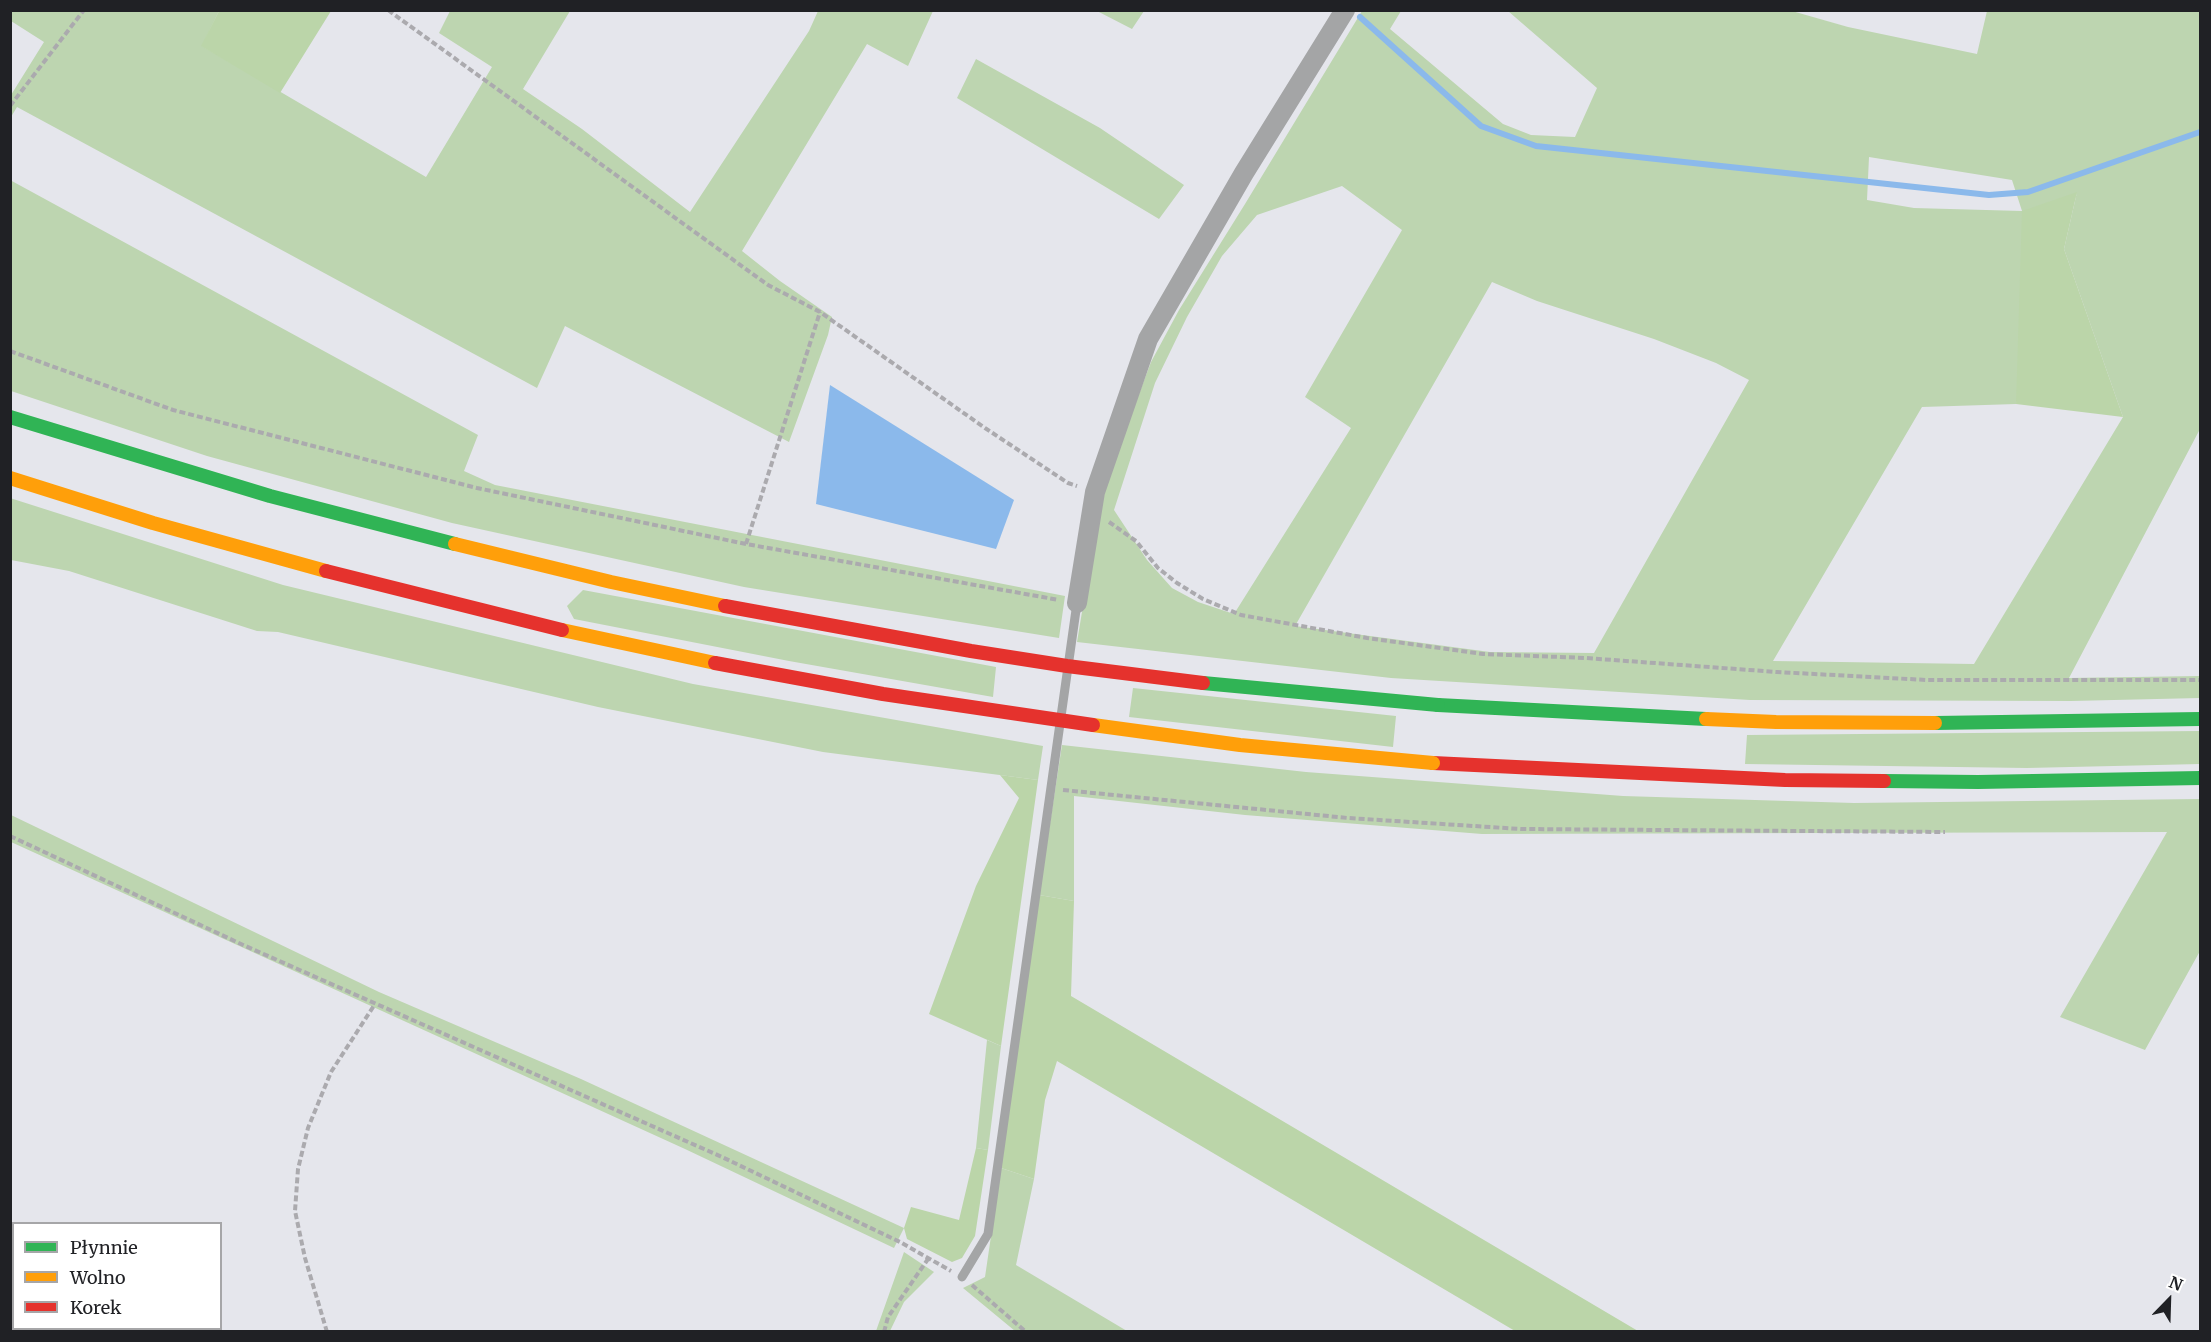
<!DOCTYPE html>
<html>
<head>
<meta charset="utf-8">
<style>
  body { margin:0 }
  #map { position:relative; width:2211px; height:1342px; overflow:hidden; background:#e5e6ec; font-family:Merriweather,serif }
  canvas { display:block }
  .frame { position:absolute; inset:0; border:12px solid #202125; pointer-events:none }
  .legend { position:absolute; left:12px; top:1222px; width:210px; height:108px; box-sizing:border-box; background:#fff; border:2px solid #a6a6a8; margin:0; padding:8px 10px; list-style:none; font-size:18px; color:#202125 }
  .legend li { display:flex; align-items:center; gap:12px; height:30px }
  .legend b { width:30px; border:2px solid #a6a6a8 }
  .north { position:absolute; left:2139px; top:1270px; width:60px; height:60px; -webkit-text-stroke:4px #fff; paint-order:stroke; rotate:23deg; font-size:16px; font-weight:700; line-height:24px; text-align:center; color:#202125 }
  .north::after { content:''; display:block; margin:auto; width:21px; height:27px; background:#202125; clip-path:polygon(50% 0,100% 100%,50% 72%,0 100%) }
</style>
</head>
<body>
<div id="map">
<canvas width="2211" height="1342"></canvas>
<div class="frame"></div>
<ul class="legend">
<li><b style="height:8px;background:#30b455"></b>Płynnie</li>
<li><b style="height:8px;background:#ff9f0a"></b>Wolno</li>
<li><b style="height:8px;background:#e5322d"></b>Korek</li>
</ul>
<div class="north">N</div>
</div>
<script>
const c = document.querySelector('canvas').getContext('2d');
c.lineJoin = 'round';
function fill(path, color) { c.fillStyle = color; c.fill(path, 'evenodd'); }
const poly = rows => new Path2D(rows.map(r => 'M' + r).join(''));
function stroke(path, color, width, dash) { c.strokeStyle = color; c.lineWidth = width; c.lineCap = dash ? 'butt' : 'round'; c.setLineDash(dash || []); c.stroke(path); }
const green = poly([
  [10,11,219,11,202,46,426,177,492,67,439,33,450,11,570,11,523,89,582,129,690,212,809,31,818,11,933,11,908,66,867,44,742,251,780,281,832,317,828,335,789,442,565,326,537,388,17,107,11,117,11,95,44,42,11,21],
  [1097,11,1144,11,1132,29],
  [1362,11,1401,11,1390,29,1503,124,1531,135,1575,137,1597,88,1508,11,1792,11,1848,27,1977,54,1987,11,2200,11,2200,429,2069,678,2200,676,2200,698,2071,701,1750,700,1391,678,1077,642,1102,492,1151,362,1179,310,1245,204],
  [1869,157,2012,180,2022,211,1914,208,1867,200],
  [1342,186,1402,230,1305,397,1351,428,1234,614,1198,602,1172,588,1147,560,1114,510,1155,383,1187,317,1222,256,1257,215],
  [2077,192,2064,249,2123,417,1974,664,1773,661,1922,407,2016,404],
  [1492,282,1537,301,1654,339,1716,363,1749,380,1594,653,1490,652,1295,626],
  [976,59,1100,128,1184,185,1159,219,957,98],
  [10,180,478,435,464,471,495,485,1065,596,1059,638,744,587,452,523,207,456,11,391],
  [10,498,283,585,693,684,1043,746,1038,780,823,752,598,707,278,632,257,631,69,571,11,560],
  [583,590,996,667,993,697,789,661,574,619,567,606],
  [1133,688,1396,716,1393,747,1129,717],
  [2200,731,2200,764,2027,768,1745,764,1747,735],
  [1062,745,1306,772,1623,796,1854,803,2200,799,2200,951,2145,1050,2060,1017,2167,832,1482,834,1245,815,1074,796,1074,901,1039,895],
  [11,815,379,992,581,1079,904,1228,894,1248,685,1149,11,842],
  [987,1040,1001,1046,988,1150,976,1148],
  [1001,1168,1034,1179,1016,1265,1127,1331,1015,1331,963,1288,985,1277],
  [904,1252,934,1272,904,1302,890,1331,876,1331]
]);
const forest = poly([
  [219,11,219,10,331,11,280,93,201,46],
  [2077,192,2064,249,2123,417,2016,404,2022,211],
  [1000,775,1038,780,1001,1046,929,1014,976,886,1019,798],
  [1039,895,1074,901,1071,996,1638,1331,1515,1331,1057,1061,1045,1100,1034,1179,1001,1168],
  [976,1148,988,1150,975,1236,962,1258,952,1262,907,1239,904,1228,911,1207,959,1220]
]);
const water = poly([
  [830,385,1014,500,996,549,816,504]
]);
const stream = poly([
  [1360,17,1481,126,1536,146,1989,195,2028,192,2200,132]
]);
const path = poly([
  [388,10,768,285,820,312,985,428,1068,483,1077,486],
  [10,106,84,10],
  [10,351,173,410,477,488,746,544,1059,600],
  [1109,522,1136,541,1158,568,1177,583,1203,599,1241,615,1367,638,1483,654,1586,658,1777,672,1927,680,2200,680],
  [746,544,820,312],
  [1063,790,1348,818,1521,829,1945,832],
  [10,836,241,944,722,1157,900,1242,951,1271],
  [972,1285,1026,1332],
  [327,1332,305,1258,295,1211,298,1169,308,1128,331,1072,375,1004],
  [884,1332,888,1317,928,1259]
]);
const lane = poly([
  [962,1277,988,1234,1077,603]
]);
const street = poly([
  [1077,603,1095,492,1148,339,1244,173,1345,10]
]);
const fast = poly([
  [10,417,270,496,455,544],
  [1438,705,1706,719],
  [1935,723,2200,719],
  [1884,781,1978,782,2200,778]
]);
const slow = poly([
  [10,478,153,523,326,571],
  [455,544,611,582,725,606],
  [562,630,715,663],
  [1706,719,1776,722,1935,723]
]);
const jam = poly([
  [326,571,562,630],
  [1433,763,1785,780,1884,781]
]);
const fastBridge = poly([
  [1203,683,1438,705]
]);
const slowBridge = poly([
  [1093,725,1240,745,1433,763]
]);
const jamBridge = poly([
  [725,606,971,651,1067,666,1203,683],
  [715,663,883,694,1093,725]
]);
fill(green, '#bdd5b0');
fill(forest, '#bbd5a9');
fill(water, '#8bb9eb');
stroke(stream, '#8bb9eb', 6);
stroke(path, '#abaaae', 4, [6, 3]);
stroke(lane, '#a4a5a6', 9);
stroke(street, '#a4a5a6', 20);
stroke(fast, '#30b455', 14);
stroke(slow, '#ff9f0a', 14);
stroke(jam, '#e5322d', 14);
stroke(fastBridge, '#30b455', 14);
stroke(slowBridge, '#ff9f0a', 14);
stroke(jamBridge, '#e5322d', 14);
</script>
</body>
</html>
